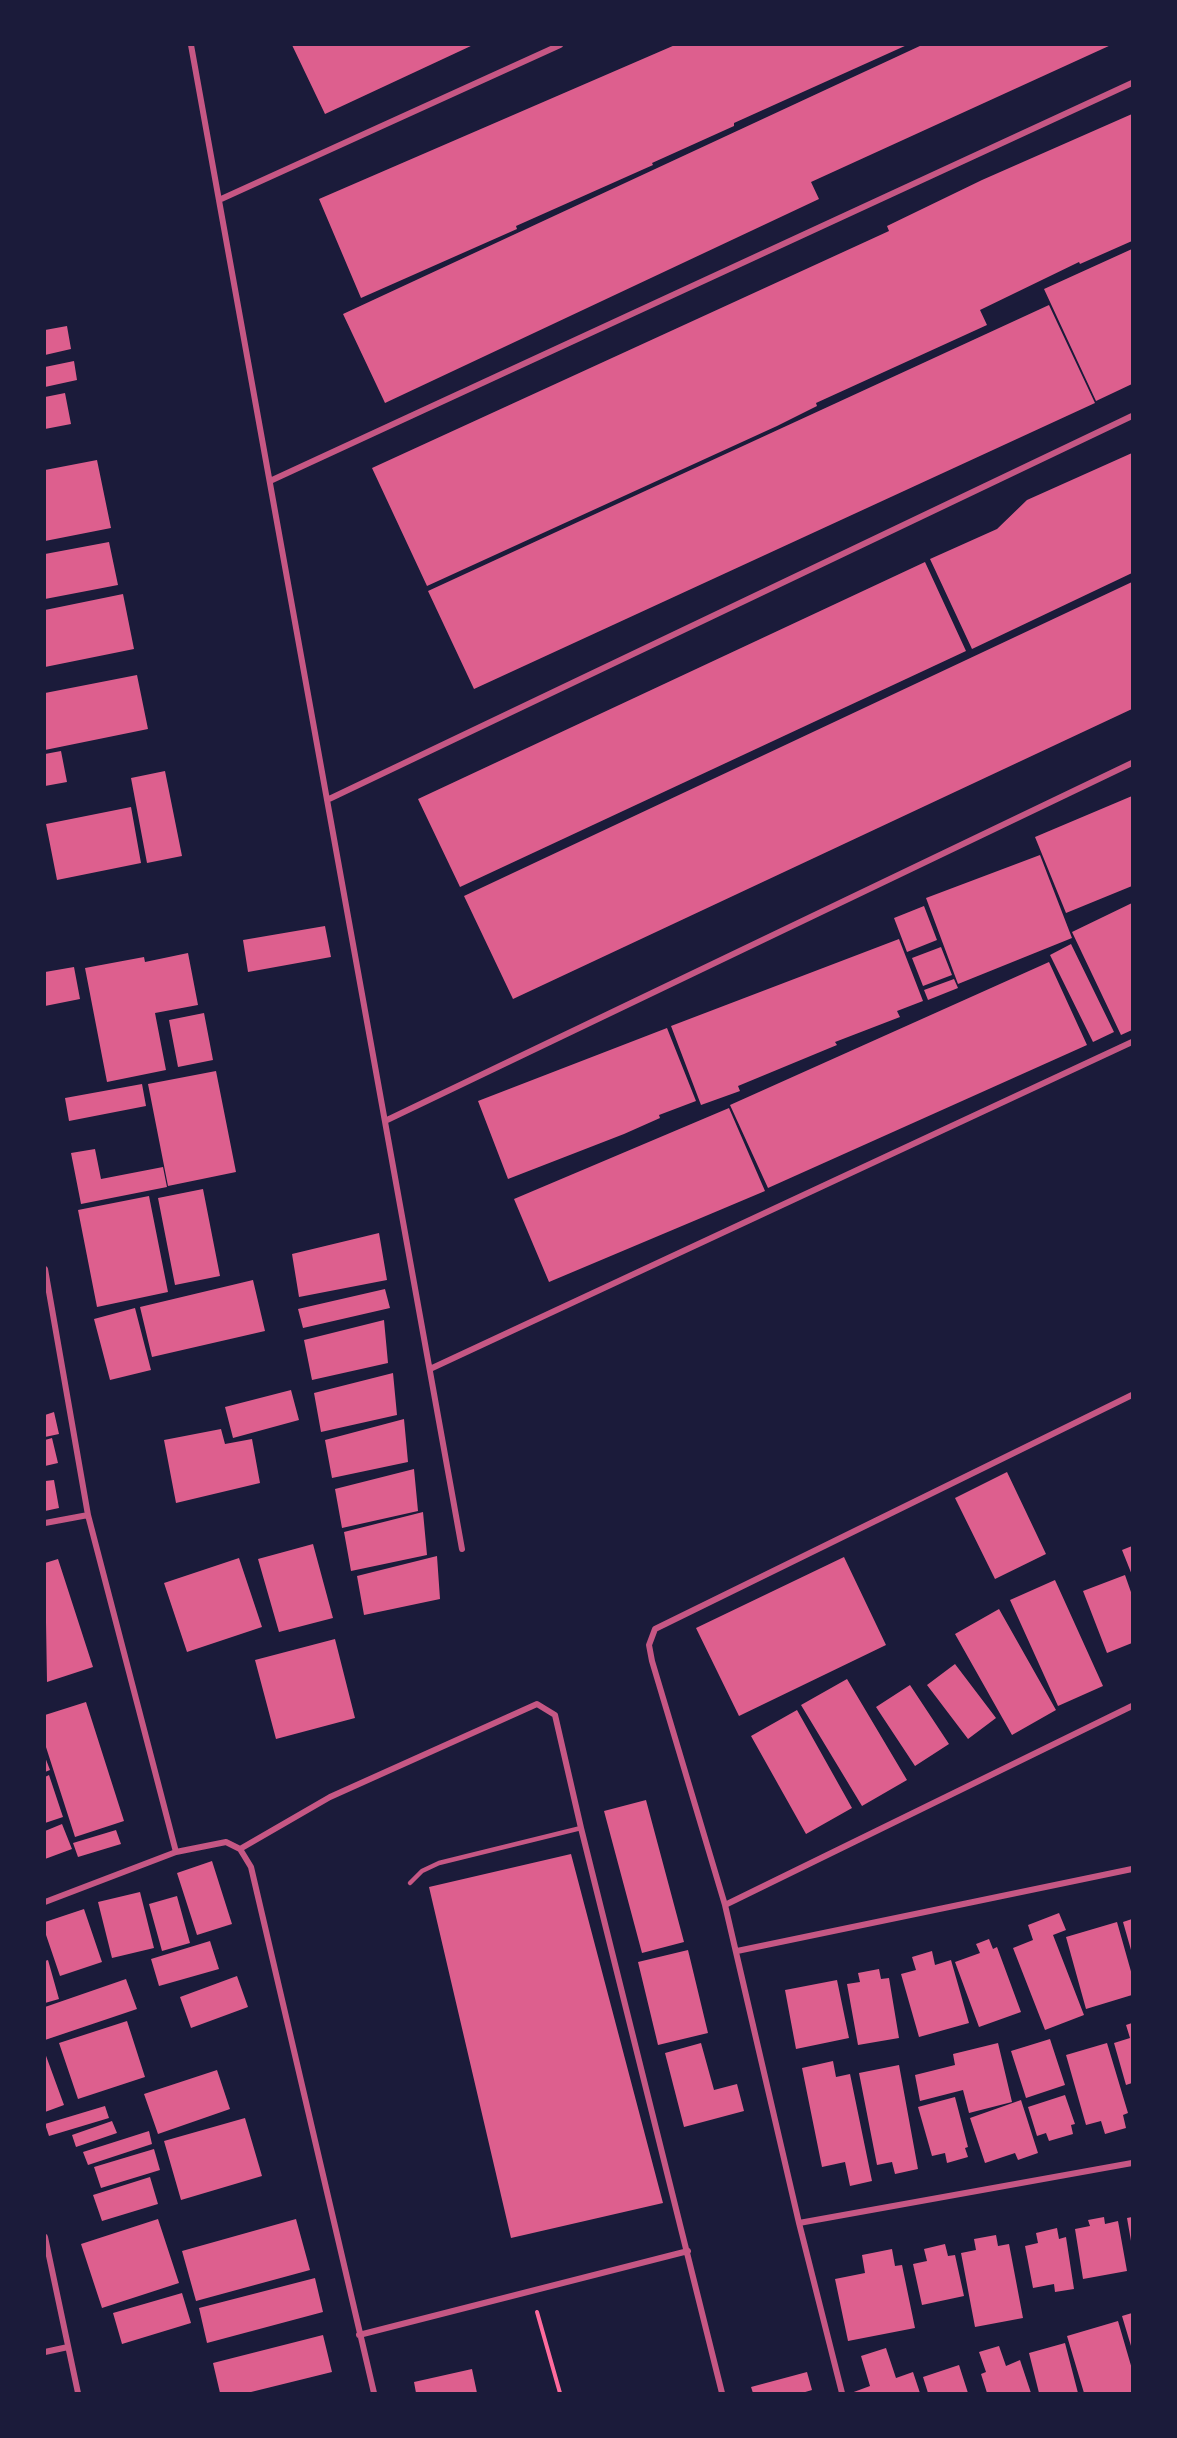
<!DOCTYPE html>
<html>
<head>
<meta charset="utf-8">
<style>
  body { margin:0 }
  #map { position:relative; width:1177px; height:2438px; overflow:hidden; background:#1b1b3a; font-family:"Fira Sans",sans-serif }
  canvas { display:block }
  .frame { position:absolute; inset:0; border:46px solid #1b1b3a; pointer-events:none }
</style>
</head>
<body>
<div id="map">
<canvas width="1177" height="2438"></canvas>
<div class="frame"></div>
</div>
<script>
const c = document.querySelector('canvas').getContext('2d');
c.lineJoin = 'round';
function fill(path, color) { c.fillStyle = color; c.fill(path, 'evenodd'); }
const poly = rows => new Path2D(rows.map(r => 'M' + r).join(''));
function stroke(path, color, width, dash) { c.strokeStyle = color; c.lineWidth = width; c.lineCap = dash ? 'butt' : 'round'; c.setLineDash(dash || []); c.stroke(path); }
const building = poly([
  [292,45,473,45,325,114],
  [675,45,907,45,734,123,734,126,652,163,653,165,516,226,517,229,361,298,319,199],
  [922,45,1111,45,811,182,819,199,385,403,343,314],
  [1132,114,1132,241,1080,264,1079,262,980,310,987,325,816,403,817,406,777,426,427,586,372,468,889,231,887,226,982,180],
  [1132,249,1132,384,1096,401,1044,289],
  [1049,305,1095,403,474,689,428,591],
  [67,326,71,349,45,355,45,330],
  [74,361,77,380,45,387,45,367],
  [65,393,71,424,45,429,45,397],
  [1132,453,1132,573,972,649,930,559,997,529,1027,500],
  [97,460,111,528,45,541,45,470],
  [109,542,118,585,45,599,45,554],
  [925,562,966,651,460,887,418,799],
  [1132,582,1132,709,513,999,464,896],
  [123,594,134,649,45,667,45,610],
  [137,675,148,729,45,750,45,693],
  [61,751,67,782,45,786,45,754],
  [165,771,182,856,147,863,131,778],
  [1132,796,1132,886,1066,913,1035,837],
  [131,807,141,863,57,880,46,824],
  [1040,855,1072,938,958,984,926,898],
  [1132,903,1132,1030,1121,1035,1072,932],
  [924,906,937,940,907,952,894,918],
  [325,926,331,957,248,972,243,940],
  [899,939,923,1001,897,1011,900,1017,835,1042,837,1045,738,1086,740,1091,701,1105,671,1026],
  [1071,944,1114,1032,1093,1042,1050,955],
  [941,947,952,975,923,986,912,958],
  [188,953,198,1005,155,1013,166,1070,107,1082,85,968,144,957,145,962],
  [1049,962,1087,1045,768,1188,730,1105],
  [74,967,80,999,45,1006,45,972],
  [954,979,958,988,928,1000,924,990],
  [204,1013,213,1060,178,1067,169,1020],
  [667,1028,696,1101,659,1115,660,1118,624,1134,508,1179,478,1101],
  [216,1071,236,1172,168,1186,148,1084],
  [142,1084,146,1106,69,1121,65,1098],
  [729,1108,765,1191,549,1282,514,1199],
  [95,1149,101,1179,163,1167,167,1187,81,1204,71,1153],
  [203,1189,220,1276,175,1285,158,1198],
  [149,1196,168,1292,97,1307,78,1210],
  [379,1233,387,1280,299,1297,292,1254],
  [253,1280,265,1331,152,1357,140,1307],
  [385,1289,390,1308,303,1328,298,1309],
  [135,1308,151,1370,110,1380,94,1319],
  [384,1320,388,1363,312,1380,304,1340],
  [393,1373,397,1415,321,1432,314,1393],
  [291,1390,299,1420,233,1438,225,1407],
  [54,1412,59,1434,45,1437,45,1415],
  [404,1419,408,1462,332,1478,325,1440],
  [221,1429,225,1444,252,1439,260,1483,176,1503,164,1440],
  [52,1438,58,1463,45,1466,45,1440],
  [414,1469,418,1511,342,1528,335,1489],
  [1007,1472,1046,1554,995,1579,955,1498],
  [54,1480,59,1508,45,1511,45,1481],
  [423,1512,427,1555,351,1571,344,1532],
  [313,1544,333,1618,279,1632,258,1559],
  [1132,1546,1132,1575,1122,1550],
  [437,1556,440,1599,364,1615,357,1576],
  [844,1557,886,1645,739,1716,696,1628],
  [239,1558,262,1627,187,1652,164,1583],
  [58,1559,93,1667,47,1682,45,1563],
  [1125,1575,1132,1595,1132,1643,1107,1653,1083,1591],
  [1055,1580,1103,1686,1058,1706,1010,1600],
  [999,1609,1056,1710,1012,1735,955,1634],
  [335,1639,355,1718,276,1739,255,1660],
  [955,1664,996,1718,968,1739,927,1685],
  [847,1679,907,1780,862,1806,801,1705],
  [910,1685,949,1744,915,1766,876,1707],
  [86,1702,124,1821,75,1837,45,1744,45,1715],
  [797,1710,852,1808,806,1834,751,1736],
  [45,1757,50,1770,45,1772],
  [49,1775,63,1817,45,1823,45,1777],
  [646,1800,684,1942,642,1953,604,1811],
  [62,1824,72,1849,45,1859,45,1831],
  [116,1830,121,1844,78,1857,73,1843],
  [571,1854,663,2203,511,2238,429,1887],
  [212,1861,232,1924,197,1935,177,1873],
  [140,1892,154,1948,112,1958,98,1902],
  [177,1896,190,1943,162,1951,149,1904],
  [84,1909,102,1962,60,1976,45,1932,45,1922],
  [1059,1913,1066,1930,1053,1935,1084,2015,1045,2030,1013,1948,1033,1940,1028,1925],
  [1132,1919,1132,1950,1131,1950,1123,1922],
  [1117,1922,1132,1975,1132,1995,1086,2009,1066,1937],
  [989,1939,993,1949,997,1947,1021,2012,979,2027,955,1962,980,1953,976,1944],
  [210,1941,219,1969,159,1986,151,1959],
  [688,1950,708,2033,658,2045,638,1962],
  [932,1951,935,1965,951,1960,969,2023,919,2037,901,1974,916,1970,912,1957],
  [48,1960,59,1999,45,2003,45,1961],
  [879,1969,881,1979,889,1978,899,2038,858,2045,847,1984,860,1982,858,1973],
  [237,1976,248,2007,191,2028,180,1997],
  [126,1979,137,2009,45,2040,45,2007],
  [837,1980,849,2038,796,2049,785,1990],
  [127,2021,145,2077,78,2099,59,2043],
  [1132,2023,1132,2083,1126,2085,1114,2043,1130,2038,1126,2025],
  [1050,2039,1065,2085,1026,2098,1011,2051],
  [701,2043,714,2090,737,2084,744,2111,684,2127,665,2053],
  [998,2043,1012,2102,969,2113,963,2090,920,2101,915,2075,955,2065,953,2054],
  [1107,2043,1128,2113,1123,2115,1126,2128,1105,2134,1101,2121,1086,2125,1066,2055],
  [45,2053,64,2105,45,2112],
  [833,2061,836,2077,850,2074,872,2181,850,2186,845,2162,822,2167,802,2068],
  [899,2065,918,2169,895,2174,892,2162,877,2165,859,2073],
  [217,2070,230,2109,158,2134,144,2094],
  [1065,2095,1075,2124,1071,2125,1073,2134,1049,2141,1046,2133,1037,2136,1028,2107],
  [955,2097,968,2147,965,2148,968,2157,947,2163,945,2153,932,2156,918,2107],
  [1021,2100,1038,2153,1018,2160,1015,2153,985,2163,970,2118],
  [105,2106,109,2118,49,2136,45,2124],
  [245,2118,262,2176,181,2200,164,2141],
  [112,2121,117,2133,76,2147,72,2135],
  [149,2131,152,2144,88,2165,83,2152],
  [154,2149,160,2170,101,2188,94,2167],
  [150,2177,158,2204,102,2221,93,2195],
  [1104,2217,1105,2224,1118,2221,1127,2271,1083,2279,1075,2229,1090,2226,1088,2220],
  [1132,2217,1132,2241,1131,2241,1127,2218],
  [158,2219,179,2283,102,2308,81,2244],
  [296,2219,310,2270,196,2301,182,2251],
  [1057,2228,1059,2239,1066,2237,1074,2289,1055,2292,1054,2284,1033,2288,1025,2246,1038,2243,1036,2233],
  [996,2235,998,2246,1009,2244,1023,2318,975,2327,961,2253,976,2250,974,2239],
  [945,2244,948,2256,955,2255,964,2296,922,2305,913,2264,927,2261,924,2249],
  [892,2249,895,2266,902,2265,915,2328,848,2341,835,2279,865,2273,862,2255],
  [315,2278,323,2312,207,2343,199,2308],
  [182,2293,191,2323,122,2344,113,2313],
  [1132,2313,1132,2346,1131,2346,1122,2316],
  [1118,2321,1132,2369,1132,2393,1084,2393,1067,2336],
  [323,2335,332,2372,247,2393,220,2393,213,2363],
  [1065,2343,1078,2393,1039,2393,1029,2353],
  [999,2346,1006,2366,1020,2360,1031,2393,987,2393,981,2374,986,2372,979,2352],
  [886,2348,896,2378,913,2372,920,2393,851,2393,870,2386,861,2356],
  [959,2365,968,2393,928,2393,923,2377],
  [472,2369,477,2393,416,2393,414,2382],
  [807,2372,812,2390,802,2393,753,2393,751,2387]
]);
const path = poly([
  [537,2312,560,2393]
]);
const service = poly([
  [410,1883,422,1871,439,1863,581,1828]
]);
const minor = poly([
  [191,45,462,1549],
  [219,200,560,45],
  [270,481,1132,83],
  [327,800,1132,416],
  [385,1121,1132,763],
  [45,1269,88,1515,176,1852],
  [430,1369,1132,1042],
  [45,1523,88,1515],
  [240,1849,330,1797,537,1704,555,1715,581,1828,722,2393],
  [45,1902,176,1852,226,1842,240,1849,251,1867,374,2393],
  [725,1905,1132,1706],
  [737,1951,1132,1869],
  [799,2223,1132,2163],
  [45,2237,78,2393],
  [359,2335,688,2251],
  [45,2352,68,2347],
  [842,2393,799,2223,725,1905,652,1661,649,1645,655,1629,1132,1395]
]);
fill(building, '#dd5f8e');
stroke(path, '#ff6b9d', 4);
stroke(service, '#c65784', 4.5);
stroke(minor, '#c65784', 6);
</script>
</body>
</html>
